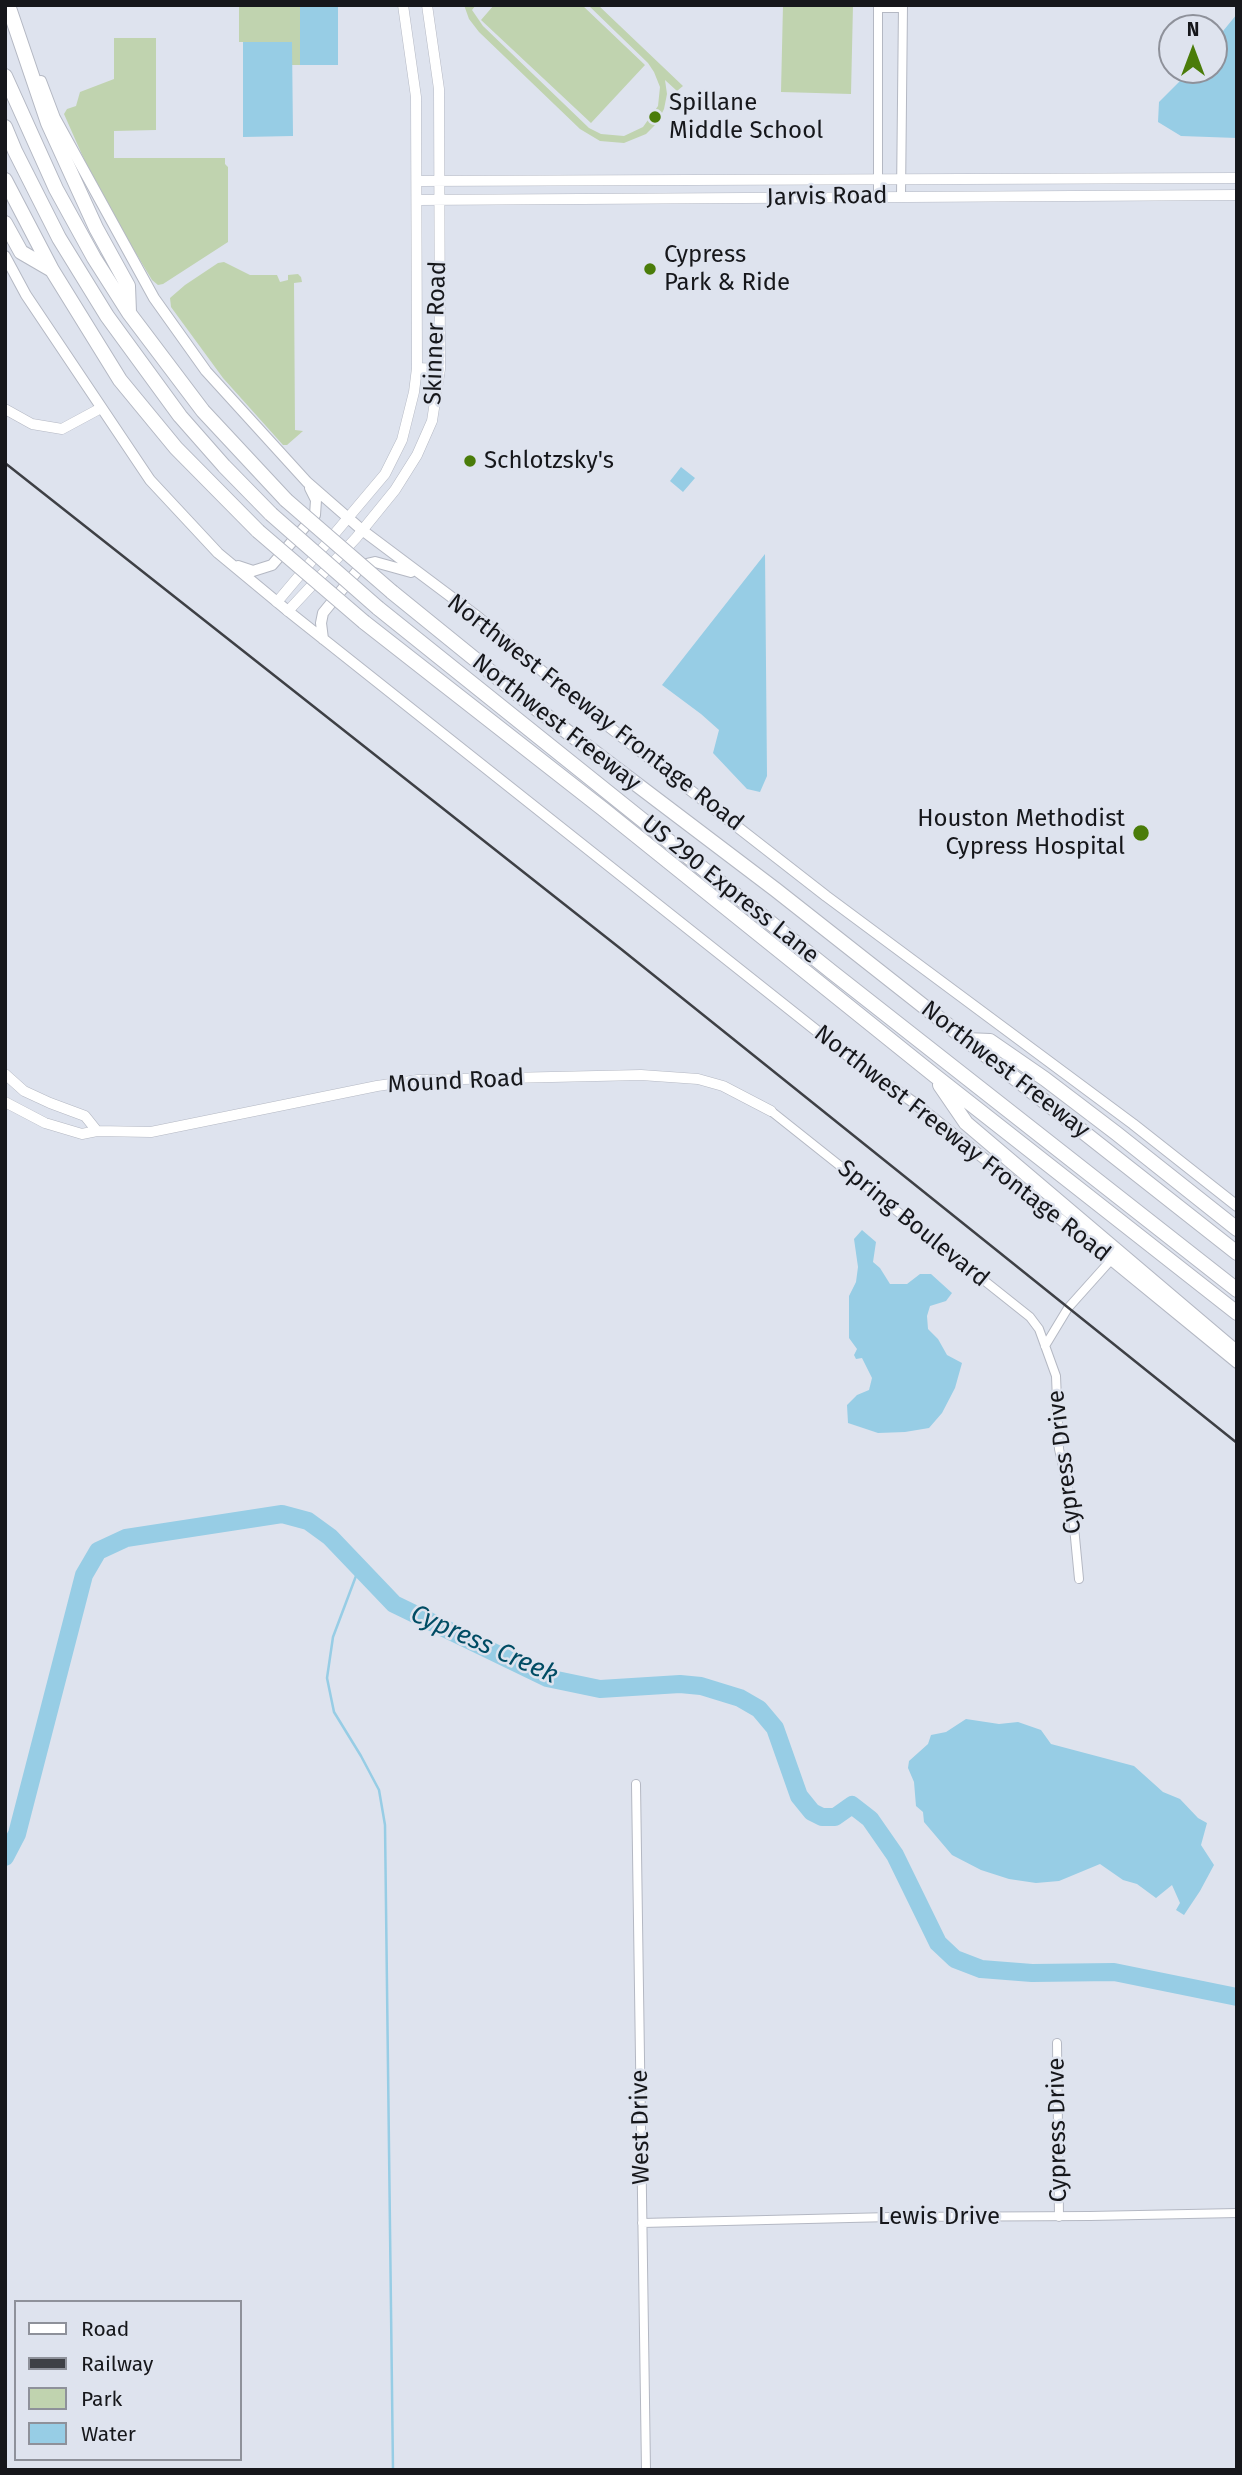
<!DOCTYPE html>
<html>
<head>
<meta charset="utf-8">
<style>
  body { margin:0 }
  #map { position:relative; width:1242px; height:2475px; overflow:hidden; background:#dee3ee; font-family:"Fira Sans",sans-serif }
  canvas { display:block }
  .frame { position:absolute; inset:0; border:7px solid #16171b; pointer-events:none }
  .legend { position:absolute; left:14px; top:2300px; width:228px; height:161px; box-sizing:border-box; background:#dee3ee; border:2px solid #8e919a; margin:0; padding:9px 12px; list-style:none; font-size:21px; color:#16171b }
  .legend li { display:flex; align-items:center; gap:14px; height:35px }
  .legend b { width:35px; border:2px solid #8e919a }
  .north { position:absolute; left:1158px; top:14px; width:70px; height:70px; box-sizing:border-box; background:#dee3ee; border:2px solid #8e919a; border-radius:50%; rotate:0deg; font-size:19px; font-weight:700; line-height:28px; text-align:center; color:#16171b }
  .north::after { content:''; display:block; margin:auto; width:24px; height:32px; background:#4a7c09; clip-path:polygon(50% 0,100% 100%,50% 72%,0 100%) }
</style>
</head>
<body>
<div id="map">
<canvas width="1242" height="2475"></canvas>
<div class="frame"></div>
<ul class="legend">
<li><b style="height:9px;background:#fff"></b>Road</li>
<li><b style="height:9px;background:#3e4045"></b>Railway</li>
<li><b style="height:19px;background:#c0d3af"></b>Park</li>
<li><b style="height:19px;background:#97cde5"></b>Water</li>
</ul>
<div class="north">N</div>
</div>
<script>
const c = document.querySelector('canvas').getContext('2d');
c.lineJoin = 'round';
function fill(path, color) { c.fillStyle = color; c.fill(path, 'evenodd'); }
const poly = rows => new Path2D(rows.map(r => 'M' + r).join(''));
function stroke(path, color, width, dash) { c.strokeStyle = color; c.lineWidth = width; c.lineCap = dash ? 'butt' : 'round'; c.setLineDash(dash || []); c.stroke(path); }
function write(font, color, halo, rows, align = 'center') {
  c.font = font + ' "Fira Sans",sans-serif'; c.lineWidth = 5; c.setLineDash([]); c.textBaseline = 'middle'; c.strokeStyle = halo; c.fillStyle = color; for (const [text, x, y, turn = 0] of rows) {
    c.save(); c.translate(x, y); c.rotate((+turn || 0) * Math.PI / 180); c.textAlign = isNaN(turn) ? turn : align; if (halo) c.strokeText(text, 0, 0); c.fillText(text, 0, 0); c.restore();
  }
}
const green = poly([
  [239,5,300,5,300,65,292,65,292,42,239,42],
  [464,5,476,5,472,10,483,26,589,128,601,134,624,136,643,127,658,106,660,87,654,72,648,63,588,5,598,5,683,86,677,91,665,80,667,94,664,109,657,123,646,134,624,143,600,141,580,129,479,32,469,19],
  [494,5,582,5,645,65,591,123,481,20],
  [783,5,853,5,851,94,781,92],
  [114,38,156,38,156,130,114,131,114,158,225,158,225,164,228,167,228,242,163,284,158,285,152,280,120,227,91,175,64,114,67,109,76,106,80,92,114,79],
  [224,262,250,275,277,275,280,282,288,280,288,275,298,274,301,277,302,282,294,283,295,430,303,431,287,445,283,445,223,378,171,307,170,298,185,285,218,263]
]);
const water = poly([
  [300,5,338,5,338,65,300,65],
  [1237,14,1237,138,1181,136,1158,122,1159,102,1191,70,1214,70,1214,42],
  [243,42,292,42,293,136,243,137],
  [681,467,695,478,683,492,670,481],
  [765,554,767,776,760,792,747,789,713,753,719,730,701,714,662,685],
  [862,1230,876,1242,873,1262,880,1268,890,1284,907,1284,920,1274,931,1274,952,1293,946,1301,930,1306,927,1316,928,1329,938,1339,947,1355,962,1363,955,1388,942,1413,929,1428,905,1432,878,1433,848,1423,847,1405,857,1395,869,1390,872,1378,862,1358,856,1359,854,1355,857,1349,849,1338,849,1296,856,1282,858,1267,854,1239],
  [966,1719,999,1724,1018,1722,1041,1730,1051,1744,1134,1766,1163,1792,1180,1799,1198,1818,1207,1823,1201,1845,1214,1865,1200,1891,1184,1915,1176,1910,1180,1903,1172,1885,1156,1898,1137,1884,1123,1880,1100,1864,1059,1881,1036,1883,1009,1879,981,1870,952,1855,924,1822,923,1812,916,1806,914,1782,908,1768,909,1761,928,1744,931,1735,946,1732]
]);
const stream = poly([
  [359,1568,333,1637,327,1678,334,1712,361,1756,379,1790,385,1825,393,2470]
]);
const river = poly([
  [5,1857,17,1834,84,1575,98,1551,126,1538,282,1514,308,1521,330,1537,394,1604,547,1678,600,1689,680,1684,701,1686,740,1698,759,1709,775,1728,799,1796,812,1812,822,1817,835,1817,852,1805,870,1819,895,1855,938,1943,955,1959,981,1969,1032,1973,1114,1972,1237,1997]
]);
const minor = poly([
  [878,8,903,8],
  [878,196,878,5],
  [901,196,903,5],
  [771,1111,1030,1317,1039,1329,1056,1376,1059,1449,1072,1506,1079,1579],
  [1045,1346,1068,1308,1111,1260],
  [636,1784,646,2470],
  [1057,2043,1059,2217],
  [642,2223,891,2217,1090,2216,1237,2213]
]);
const tertiary = poly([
  [417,181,1237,178],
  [417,200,1237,195],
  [417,368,440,369],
  [5,409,32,424,62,429,101,408],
  [277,602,385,474,402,440,414,392,417,368,416,97,403,5],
  [288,611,356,538,395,490,417,455,432,421,440,369,439,89,427,5],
  [5,1074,24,1091,50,1103,85,1116,97,1131],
  [5,1102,45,1123,82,1134,97,1131,151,1132,377,1086,418,1080,641,1075,698,1079,723,1086,771,1111]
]);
const secondary = poly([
  [41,81,55,118,154,298,206,371,307,482,362,530,478,617,599,719,826,896,1133,1124,1237,1206],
  [5,256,26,295,150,480,218,553,288,611,856,1062,913,1102,1099,1250,1237,1363],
  [238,566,253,571,272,565,315,515,316,500,310,488],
  [323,639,321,623,323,613,362,565,375,562,411,572]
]);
const motorway = poly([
  [8,5,48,123,96,228,128,286,129,312],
  [5,76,56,189,94,258,129,313,203,411,286,500],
  [5,127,15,151,59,238,107,316,180,416,224,466,271,514],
  [5,180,52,270,120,380,176,448,258,531],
  [5,223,21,252,52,270],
  [392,592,524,699,776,890,1237,1253],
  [378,608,832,972,1237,1290],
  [364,622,603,809,934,1075,1237,1313],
  [966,1040,990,1041,1045,1079,1116,1133,1237,1229],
  [940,1085,966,1123,1237,1353]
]);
const rail = poly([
  [5,463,621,949,1237,1443]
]);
const motorwayBridge = poly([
  [286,500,392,592],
  [271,514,378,608],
  [258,531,364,622]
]);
const markers = [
  [655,117,7,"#4a7c09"],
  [650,269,7,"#4a7c09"],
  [470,461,7,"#4a7c09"],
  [1141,833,9,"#4a7c09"]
];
const poiNames = [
  ["Spillane",669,103],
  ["Middle School",669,131],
  ["Cypress",664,255],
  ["Park & Ride",664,283],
  ["Schlotzsky's",484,461],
  ["Houston Methodist",1125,819,"right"],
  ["Cypress Hospital",1125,847,"right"]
];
const streetNames = [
  ["Jarvis Road",827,197,-1],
  ["Skinner Road",436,333,-88],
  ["Northwest Freeway Frontage Road",595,713,38],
  ["Northwest Freeway",556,723,38],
  ["US 290 Express Lane",730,890,39],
  ["Northwest Freeway",1005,1070,38],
  ["Mound Road",456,1082,-3],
  ["Northwest Freeway Frontage Road",962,1144,38],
  ["Spring Boulevard",913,1224,39],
  ["Cypress Drive",1065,1462,-97],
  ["West Drive",641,2127,-91],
  ["Cypress Drive",1058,2130,-91],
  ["Lewis Drive",939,2217]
];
const waterNames = [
  ["Cypress Creek",484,1645,24]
];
fill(green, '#c0d3af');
fill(water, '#97cde5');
stroke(stream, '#97cde5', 2.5);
stroke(river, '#97cde5', 18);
stroke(minor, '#b4b8c3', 10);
stroke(tertiary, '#b4b8c3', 11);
stroke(secondary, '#b4b8c3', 12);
stroke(motorway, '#b4b8c3', 16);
stroke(minor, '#fff', 8);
stroke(tertiary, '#fff', 10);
stroke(secondary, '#fff', 10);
stroke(motorway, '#fff', 14);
stroke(rail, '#3e4045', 2.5);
stroke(motorwayBridge, '#b4b8c3', 16, []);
stroke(motorwayBridge, '#fff', 14);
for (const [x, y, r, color] of markers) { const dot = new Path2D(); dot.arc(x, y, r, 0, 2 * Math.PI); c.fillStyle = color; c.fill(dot); stroke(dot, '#dee3ee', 2.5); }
write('24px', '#16171b', '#dee3ee', poiNames, 'left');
write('24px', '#16171b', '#dee3ee', streetNames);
write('italic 26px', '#004c64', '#dee3ee', waterNames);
</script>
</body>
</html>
